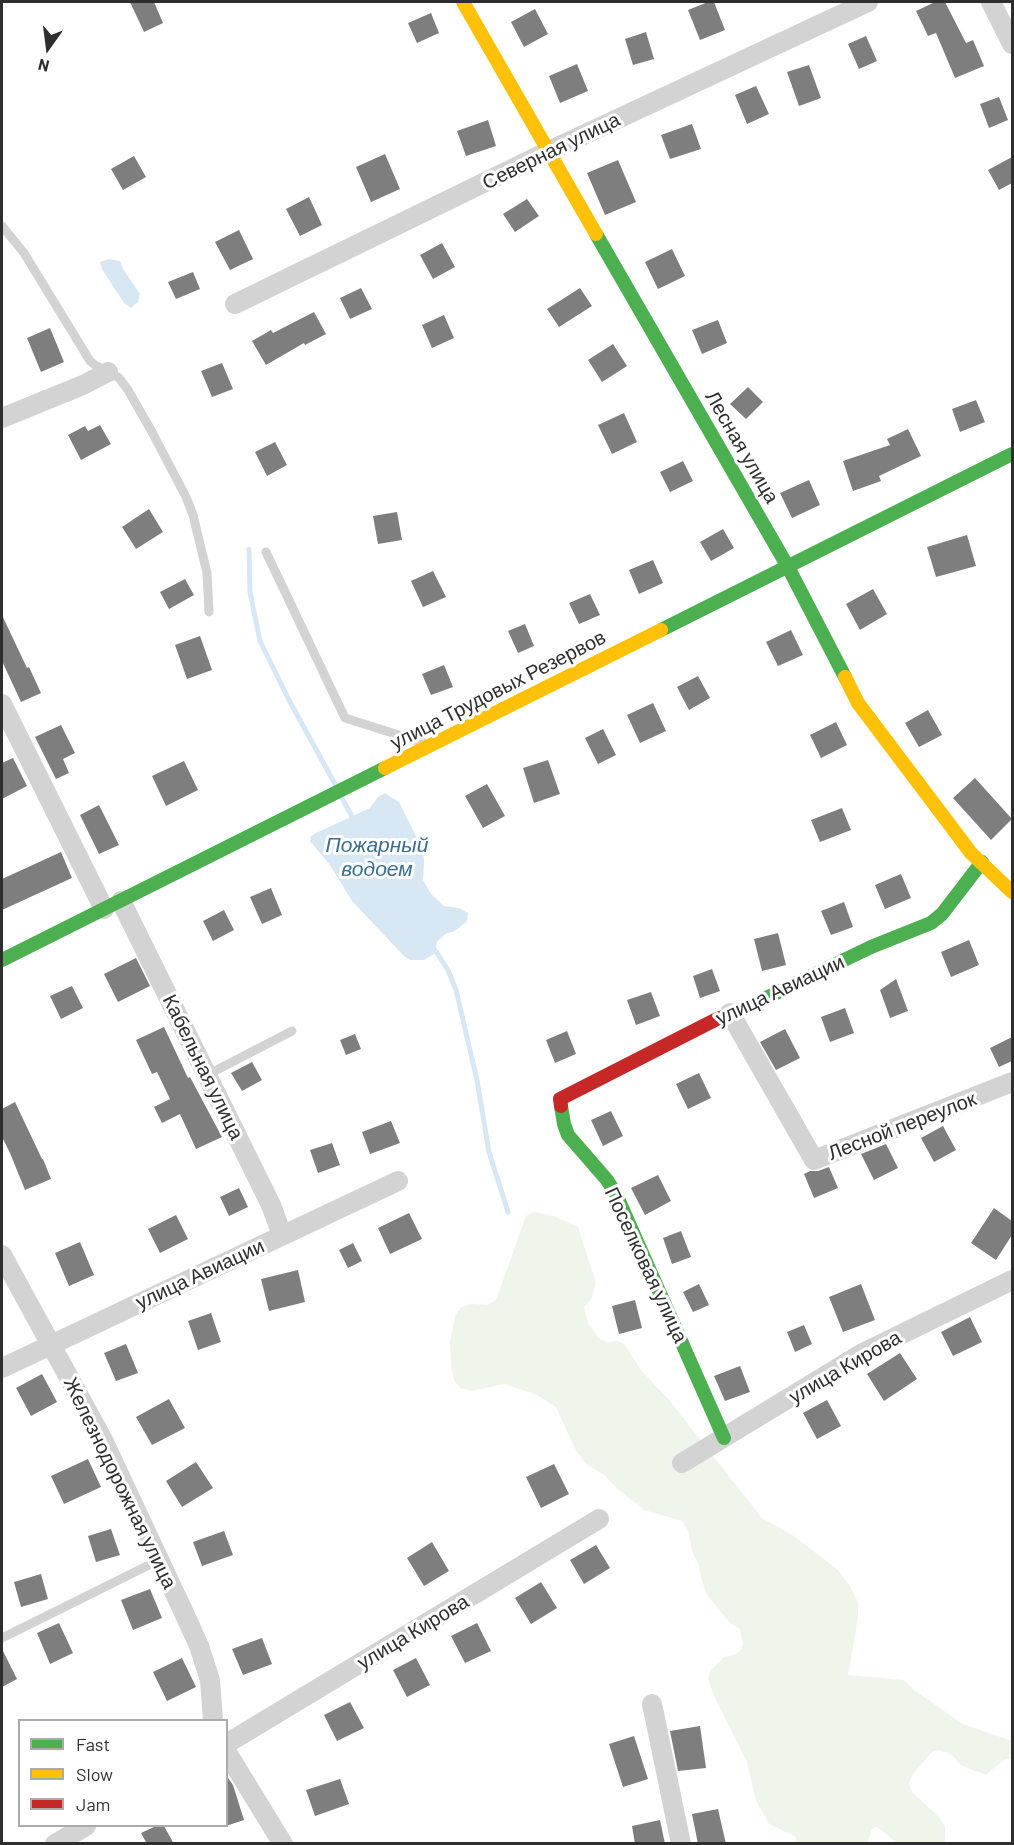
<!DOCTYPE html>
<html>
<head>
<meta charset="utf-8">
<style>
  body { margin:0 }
  #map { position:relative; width:1014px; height:1845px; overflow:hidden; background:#fff; font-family:Barlow,sans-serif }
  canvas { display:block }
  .frame { position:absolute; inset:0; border:3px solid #2e2e2e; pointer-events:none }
  .legend { position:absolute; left:18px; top:1719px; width:210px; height:108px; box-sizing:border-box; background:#fff; border:2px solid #ababab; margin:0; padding:8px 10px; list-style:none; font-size:18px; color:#2e2e2e }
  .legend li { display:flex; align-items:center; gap:12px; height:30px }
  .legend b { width:30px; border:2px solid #ababab }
  .north { position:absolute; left:18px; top:18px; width:60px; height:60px; -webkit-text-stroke:4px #fff; paint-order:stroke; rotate:194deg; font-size:16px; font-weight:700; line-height:24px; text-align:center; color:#2e2e2e }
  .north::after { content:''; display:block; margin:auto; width:21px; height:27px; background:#2e2e2e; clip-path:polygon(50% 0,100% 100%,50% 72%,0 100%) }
</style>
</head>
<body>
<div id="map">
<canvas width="1014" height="1845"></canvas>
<div class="frame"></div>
<ul class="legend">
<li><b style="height:8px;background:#4caf50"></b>Fast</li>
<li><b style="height:8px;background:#ffc107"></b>Slow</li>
<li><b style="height:8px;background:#c62828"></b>Jam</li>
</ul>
<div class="north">N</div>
</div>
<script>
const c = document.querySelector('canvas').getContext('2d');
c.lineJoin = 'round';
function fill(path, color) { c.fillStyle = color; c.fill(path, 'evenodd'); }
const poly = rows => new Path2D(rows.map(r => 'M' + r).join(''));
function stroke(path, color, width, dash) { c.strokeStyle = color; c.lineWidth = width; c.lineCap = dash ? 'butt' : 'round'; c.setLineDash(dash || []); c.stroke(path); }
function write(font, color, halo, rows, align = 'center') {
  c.font = font + ' Barlow,sans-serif'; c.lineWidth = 6; c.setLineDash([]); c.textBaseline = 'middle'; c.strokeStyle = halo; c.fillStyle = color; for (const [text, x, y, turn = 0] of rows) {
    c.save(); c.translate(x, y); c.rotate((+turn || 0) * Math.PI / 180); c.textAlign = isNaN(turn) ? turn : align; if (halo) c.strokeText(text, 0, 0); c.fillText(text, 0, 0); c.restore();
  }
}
const green = poly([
  [534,1212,554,1216,578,1227,596,1283,592,1298,584,1307,588,1323,598,1337,607,1342,618,1341,624,1344,641,1370,669,1400,762,1518,794,1536,838,1570,850,1586,858,1602,858,1618,848,1675,904,1680,914,1690,963,1724,1012,1741,1012,1758,1004,1760,986,1775,960,1765,955,1758,948,1753,938,1750,932,1752,913,1774,909,1783,912,1792,937,1815,945,1826,945,1843,897,1843,877,1827,872,1829,867,1843,795,1843,796,1837,769,1824,756,1801,747,1762,716,1700,708,1679,711,1670,724,1657,736,1654,741,1650,743,1644,740,1629,730,1623,707,1595,701,1578,699,1566,692,1551,688,1531,682,1521,644,1510,619,1490,604,1475,585,1463,575,1449,556,1407,537,1395,504,1384,472,1391,460,1388,454,1380,451,1366,450,1342,455,1316,461,1307,473,1304,487,1305,496,1300,526,1216]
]);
const water = poly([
  [109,259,120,261,123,269,140,294,138,302,131,308,124,303,102,269,100,262],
  [385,793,399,802,423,850,424,861,423,880,431,894,444,906,459,908,468,913,467,921,455,931,445,934,437,942,434,954,424,960,410,960,404,956,352,901,330,865,310,841,311,836,316,833,370,808,378,797]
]);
const stream = poly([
  [249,549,250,592,260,641,290,702,335,784],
  [342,798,355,822],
  [431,944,448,970,456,990,477,1080,489,1152,508,1212]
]);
const building = poly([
  [130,2,154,2,163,23,144,32],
  [708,2,714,2,725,30,700,40,688,10],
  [935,2,945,2,966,43,973,40,984,66,955,78,936,33,928,36,916,11],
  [535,9,548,34,524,47,511,22],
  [431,13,439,33,417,43,408,23],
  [646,32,654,59,633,65,625,39],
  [866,36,877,61,859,69,848,44],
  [577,64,588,91,560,103,549,76],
  [809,65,821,98,799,106,787,72],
  [756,86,769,114,747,124,735,95],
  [999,97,1008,120,989,128,980,104],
  [488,120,496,146,466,156,457,131],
  [692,124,701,149,670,159,661,135],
  [385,154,400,189,371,202,356,167],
  [134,156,146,177,123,190,111,169],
  [1012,157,1012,183,999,190,988,170],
  [618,160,636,202,605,215,587,173],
  [309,197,322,225,300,236,286,209],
  [527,199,539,216,515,232,503,214],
  [239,230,253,259,230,270,215,242],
  [442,243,455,267,433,279,420,255],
  [672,249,685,276,658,289,645,262],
  [193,272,200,289,176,299,168,282],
  [361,288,372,309,350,319,340,298],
  [580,288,592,306,559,327,547,309],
  [314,312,326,334,305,345,304,343,266,365,252,341,271,330,273,333],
  [444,315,454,338,432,348,422,325],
  [718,320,727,343,702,354,692,330],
  [50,328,64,362,41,372,27,338],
  [613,344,627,366,602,382,588,360],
  [222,363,233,389,212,397,201,371],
  [748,387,763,402,746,419,730,404],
  [976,400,985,422,960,432,952,409],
  [624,413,637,442,612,454,598,425],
  [100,425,111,444,81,460,68,435,85,426,88,431],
  [908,429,921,456,879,476,881,481,853,491,843,461,890,445,887,439],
  [275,442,287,465,267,476,255,452],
  [683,461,693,481,670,492,660,472],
  [809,480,820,505,792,518,780,493],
  [149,509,163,532,136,549,122,527],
  [397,512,402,540,378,544,373,516],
  [723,529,734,548,711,561,700,542],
  [967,535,976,566,936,577,927,547],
  [653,560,663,583,639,594,629,570],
  [433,571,446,597,423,607,411,581],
  [185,579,194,595,169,609,160,592],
  [873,589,887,614,860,630,846,604],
  [590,594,600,615,579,624,569,603],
  [2,615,27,668,29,667,41,693,21,702,2,661],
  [525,624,534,646,518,653,508,631],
  [791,630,803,655,778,666,766,642],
  [200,636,212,670,187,679,175,645],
  [444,665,453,687,431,695,422,674],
  [698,676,710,698,689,710,677,687],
  [653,703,666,731,640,743,627,715],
  [928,710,942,735,919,747,905,723],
  [836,722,847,745,821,758,810,735],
  [61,725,75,753,63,759,69,773,56,779,35,737],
  [603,729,616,755,598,764,585,738],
  [13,758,27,786,2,799,2,763],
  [548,760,560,794,534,803,523,768],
  [184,761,198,790,166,806,152,776],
  [975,778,1012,819,991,840,953,798],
  [487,784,505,816,483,828,465,796],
  [99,805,119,845,99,854,80,815],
  [842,808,851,830,820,842,811,820],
  [61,852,72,878,2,910,2,879],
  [901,874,911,898,885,909,875,885],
  [271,888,282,915,262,924,250,897],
  [844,902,853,927,831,935,821,911],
  [224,910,234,930,213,941,203,921],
  [778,933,786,965,762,971,754,939],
  [969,940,979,965,951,977,941,952],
  [136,958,150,986,118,1002,104,974],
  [712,969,720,991,700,998,693,976],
  [896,979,908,1011,890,1018,880,990],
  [72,986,83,1008,61,1019,50,996],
  [651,992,660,1016,636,1025,627,1000],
  [845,1008,854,1033,830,1042,821,1017],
  [164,1027,188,1078,190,1077,222,1137,196,1149,180,1114,162,1123,154,1107,170,1099,157,1072,152,1074,136,1040],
  [785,1029,800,1058,776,1070,760,1042],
  [567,1031,576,1054,555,1063,546,1040],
  [355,1034,361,1049,346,1055,340,1040],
  [1012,1037,1012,1061,999,1067,990,1048],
  [252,1062,262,1080,242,1091,231,1073],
  [699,1073,711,1098,688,1109,676,1084],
  [15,1102,42,1159,43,1159,51,1179,25,1190,10,1153,2,1137,2,1109],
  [611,1111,623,1136,603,1146,591,1120],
  [391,1121,400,1143,370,1154,362,1132],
  [943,1126,956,1150,934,1162,921,1138],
  [332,1143,340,1165,318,1173,310,1150],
  [886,1144,898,1168,874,1180,861,1154],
  [829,1167,838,1188,814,1198,804,1174,810,1171,818,1171],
  [658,1175,671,1201,645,1215,631,1188],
  [239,1188,248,1207,229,1216,220,1197],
  [994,1208,1012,1221,1012,1235,996,1260,971,1243],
  [409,1213,422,1239,390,1254,378,1228],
  [176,1215,188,1239,160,1253,148,1229],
  [681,1231,691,1257,672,1264,663,1238],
  [80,1242,94,1275,69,1286,55,1253],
  [353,1243,362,1261,348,1268,339,1250],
  [298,1270,305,1302,269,1311,261,1279],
  [699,1284,709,1305,693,1312,683,1292],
  [861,1284,875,1320,843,1332,829,1297],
  [635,1300,642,1328,619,1334,612,1306],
  [211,1313,221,1342,198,1350,188,1321],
  [970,1317,982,1342,953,1356,941,1332],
  [804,1325,812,1344,795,1352,787,1332],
  [126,1344,138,1373,116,1381,104,1353],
  [900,1353,917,1379,884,1401,867,1374],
  [740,1366,750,1392,725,1401,714,1376],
  [42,1374,57,1402,31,1416,16,1388],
  [169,1399,185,1428,152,1445,136,1417],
  [827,1400,841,1426,817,1439,803,1413],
  [88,1459,101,1487,64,1504,51,1476],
  [196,1462,213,1488,182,1507,166,1481],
  [554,1464,569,1494,541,1508,526,1477],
  [111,1529,120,1555,96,1562,88,1536],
  [224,1531,233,1555,202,1566,193,1542],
  [432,1542,449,1571,424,1586,407,1558],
  [596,1545,610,1568,584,1584,570,1560],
  [41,1574,48,1599,21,1607,14,1582],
  [541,1582,557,1608,531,1624,515,1598],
  [150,1589,162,1618,133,1630,121,1600],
  [59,1623,73,1653,50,1664,37,1633],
  [477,1623,491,1651,465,1663,451,1636],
  [262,1638,272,1664,243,1675,232,1649],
  [2,1649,17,1679,2,1687],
  [182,1658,196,1687,167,1701,153,1672],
  [416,1658,430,1685,407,1697,393,1670],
  [350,1702,364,1728,337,1741,324,1715],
  [700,1726,706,1768,678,1771,670,1731],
  [634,1736,648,1779,623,1787,609,1744],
  [226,1775,233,1785,244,1820,226,1826],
  [340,1779,349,1804,315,1816,306,1790],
  [718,1809,726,1844,698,1844,692,1814],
  [660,1820,665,1844,635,1844,632,1826],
  [156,1826,164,1826,174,1844,147,1844,141,1833]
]);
const lane = poly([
  [2,226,24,253,90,361,95,365,119,378,128,390,152,432,186,497,193,515,207,573,209,612],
  [266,552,345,718,424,743],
  [207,1075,292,1031],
  [2,1638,159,1560]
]);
const street = poly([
  [991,2,1012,44],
  [235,304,549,151,868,2],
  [2,418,83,385,108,372],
  [2,704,104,909],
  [121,901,271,1205,282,1235],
  [730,1013,814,1160,1012,1082],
  [2,1255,103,1440,185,1615,199,1646,210,1680,213,1720],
  [2,1368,398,1181],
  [682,1463,861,1354,1012,1280],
  [652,1704,681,1844],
  [226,1744,599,1519],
  [226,1751,283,1844],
  [55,1844,86,1826]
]);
const fast = poly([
  [596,234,788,567,845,677],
  [661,630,1012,454],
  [2,960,385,768],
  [741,1010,871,947,931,923,942,914,982,862],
  [561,1106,564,1124,568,1135,607,1180,616,1194,724,1438]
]);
const slow = poly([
  [463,2,596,234],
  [845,677,858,703,971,853,1012,892],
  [385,768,661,630]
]);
const jam = poly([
  [561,1106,560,1099,715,1020,741,1010]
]);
const streetNames = [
  ["Северная улица",551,151,-26],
  ["Лесная улица",742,447,60],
  ["улица Трудовых Резервов",498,690,-27],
  ["улица Авиации",780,990,-25],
  ["Кабельная улица",203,1067,64],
  ["Лесной переулок",902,1126,-21],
  ["Поселковая улица",646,1265,65],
  ["улица Авиации",200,1274,-25],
  ["улица Кирова",845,1367,-30],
  ["Железнодорожная улица",120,1483,64],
  ["улица Кирова",413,1632,-31]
];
const waterNames = [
  ["Пожарный",377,845],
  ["водоем",377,869]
];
fill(green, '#f0f5eb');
fill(water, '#d7e7f3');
stroke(stream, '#d7e7f3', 5);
fill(building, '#7e7e7e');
stroke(lane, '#d3d3d3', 9);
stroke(street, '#d3d3d3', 20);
stroke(fast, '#4caf50', 14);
stroke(slow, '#ffc107', 14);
stroke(jam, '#c62828', 14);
write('20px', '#2e2e2e', '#fff', streetNames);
write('italic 21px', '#376e95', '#fff', waterNames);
</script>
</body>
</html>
